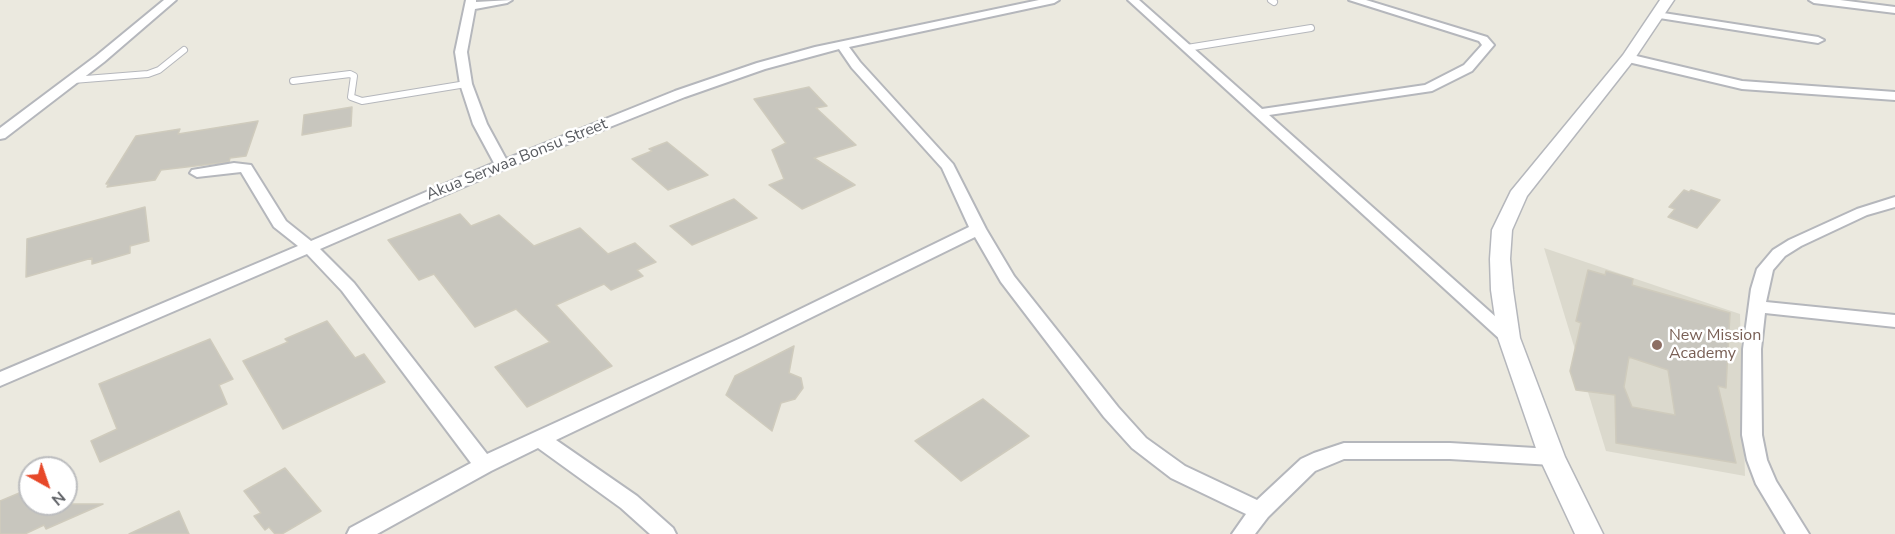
<!DOCTYPE html>
<html>
<head>
<meta charset="utf-8">
<style>
  body { margin:0 }
  #map { position:relative; width:1895px; height:534px; overflow:hidden; background:#ebe9df; font-family:"Nunito Sans",sans-serif }
  canvas { display:block }
  .north { position:absolute; left:18px; top:456px; width:60px; height:60px; box-sizing:border-box; background:#fff; border:2px solid #bcbdbf; border-radius:50%; rotate:140deg; font-size:16px; font-weight:700; line-height:24px; text-align:center; color:#585b60 }
  .north::after { content:''; display:block; margin:auto; width:21px; height:27px; background:#e74829; clip-path:polygon(50% 0,100% 100%,50% 72%,0 100%) }
</style>
</head>
<body>
<div id="map">
<canvas width="1895" height="534"></canvas>
<div class="north">N</div>
</div>
<script>
const c = document.querySelector('canvas').getContext('2d');
c.lineJoin = 'round';
function fill(path, color) { c.fillStyle = color; c.fill(path, 'evenodd'); }
const poly = rows => new Path2D(rows.map(r => 'M' + r).join(''));
function stroke(path, color, width, dash) { c.strokeStyle = color; c.lineWidth = width; c.lineCap = dash ? 'butt' : 'round'; c.setLineDash(dash || []); c.stroke(path); }
function write(font, color, halo, rows, align = 'center') {
  c.font = font + ' "Nunito Sans",sans-serif'; c.lineWidth = 5; c.setLineDash([]); c.textBaseline = 'middle'; c.strokeStyle = halo; c.fillStyle = color; for (const [text, x, y, turn = 0] of rows) {
    c.save(); c.translate(x, y); c.rotate((+turn || 0) * Math.PI / 180); c.textAlign = isNaN(turn) ? turn : align; if (halo) c.strokeText(text, 0, 0); c.fillText(text, 0, 0); c.restore();
  }
}
const education = poly([
  [1544,248,1740,314,1745,476,1606,451]
]);
const building = poly([
  [809,87,827,106,816,108,856,145,814,158,855,185,802,209,769,185,784,179,772,150,786,143,754,99,809,87],
  [352,107,351,126,302,135,304,115,352,107],
  [258,121,246,156,230,158,229,162,161,170,155,180,107,187,109,184,106,184,136,136,180,129,178,134,258,121],
  [667,142,708,175,668,190,632,159,652,151,649,149,667,142],
  [1684,190,1689,192,1691,190,1720,200,1697,228,1668,217,1675,209,1669,207,1684,190],
  [734,199,757,218,692,245,670,226,734,199],
  [145,207,149,241,130,246,130,253,92,264,92,258,26,277,27,239,145,207],
  [460,214,471,226,499,215,534,246,580,228,608,254,635,243,656,262,637,270,643,276,611,290,604,284,556,305,612,366,527,407,495,367,550,342,516,309,475,327,434,274,419,280,388,240,460,214],
  [1588,270,1605,275,1606,271,1633,279,1632,285,1730,313,1726,388,1718,386,1736,463,1616,443,1615,395,1576,390,1570,371,1581,323,1576,321,1588,270],
  [1629,357,1668,370,1675,415,1632,407,1624,387,1629,357],
  [327,321,355,358,364,354,385,382,283,429,243,361,288,342,285,339,327,321],
  [210,339,233,379,219,385,227,404,100,462,91,441,117,429,99,384,210,339],
  [794,346,789,373,801,378,803,388,795,399,781,403,772,431,726,395,735,376,794,346],
  [983,399,1029,436,961,481,915,441,983,399],
  [285,468,321,511,282,534,275,534,269,527,265,530,254,516,261,513,244,491,285,468],
  [24,491,30,504,103,504,46,529,44,525,25,534,0,534,0,501,24,491],
  [179,511,189,534,129,534,179,511]
]);
const service = poly([
  [1271,0,1274,2],
  [1187,48,1311,28],
  [73,80,148,74,159,70,184,50],
  [293,81,350,74,354,76,351,97,362,101,466,84]
]);
const minor = poly([
  [164,0,176,0,104,62,5,138,0,139,0,128,96,56,164,0],
  [466,0,476,0,476,2,512,0,507,3,475,9,467,52,472,84,487,124,506,159,675,91,757,63,815,47,1039,0,1059,0,1054,3,849,47,860,62,953,164,986,229,1014,276,1118,407,1146,438,1185,466,1257,500,1301,459,1314,453,1344,443,1450,443,1552,449,1559,452,1562,457,1559,462,1552,465,1450,459,1344,459,1315,471,1268,517,1255,534,1232,534,1246,514,1171,478,1132,448,1104,417,1001,282,975,237,755,345,556,440,637,496,673,528,676,534,650,534,621,508,538,448,491,471,377,534,347,534,350,528,471,463,342,291,307,254,0,386,0,372,298,246,274,227,241,172,197,177,190,173,192,170,234,163,251,165,286,221,311,241,494,163,473,124,460,84,455,52,466,0],
  [839,49,852,68,942,168,969,227,743,337,487,454,354,283,320,249,507,168,685,97,765,69,839,49],
  [1128,0,1139,0,1262,109,1425,85,1464,65,1482,45,1479,41,1349,0,1366,0,1487,37,1494,45,1472,71,1432,91,1269,115,1515,334,1518,338,1515,342,1503,342,1128,0],
  [1809,0,1840,0,1895,7,1895,13,1814,3,1809,0],
  [1657,12,1818,37,1824,40,1818,43,1653,17,1653,13,1657,12],
  [1628,54,1742,81,1895,92,1895,100,1742,89,1624,61,1622,58,1628,54],
  [1895,197,1895,207,1867,215,1801,246,1785,256,1773,270,1766,302,1895,315,1895,327,1765,313,1761,349,1762,435,1767,460,1776,481,1809,534,1786,534,1756,484,1747,460,1742,435,1743,349,1751,289,1757,269,1773,250,1789,240,1857,209,1895,197]
]);
const tertiary = poly([
  [1660,0,1674,0,1633,61,1527,196,1512,230,1510,259,1513,290,1520,338,1565,457,1603,534,1575,534,1539,457,1498,338,1491,290,1490,259,1492,230,1511,191,1623,55,1660,0]
]);
const markers = [
  [1657,345,6,"#8d6e63"]
];
const streetNames = [
  ["Akua Serwaa Bonsu Street",517,160,-22]
];
const educationNames = [
  ["New Mission",1669,336],
  ["Academy",1669,354]
];
fill(education, '#dbd9cd');
fill(building, '#c8c6be');
stroke(building, '#cfcbbd', 1.5);
stroke(service, '#b5b7bc', 8);
stroke(minor, '#b5b7bc', 4);
stroke(tertiary, '#b5b7bc', 3);
stroke(service, '#fff', 6);
fill(minor, '#fff');
fill(tertiary, '#fff');
for (const [x, y, r, color] of markers) { const dot = new Path2D(); dot.arc(x, y, r, 0, 2 * Math.PI); c.fillStyle = color; c.fill(dot); stroke(dot, '#fff', 2); }
write('16px', '#585b60', '#fff', streetNames);
write('16px', '#785e54', '#fff', educationNames, 'left');
</script>
</body>
</html>
